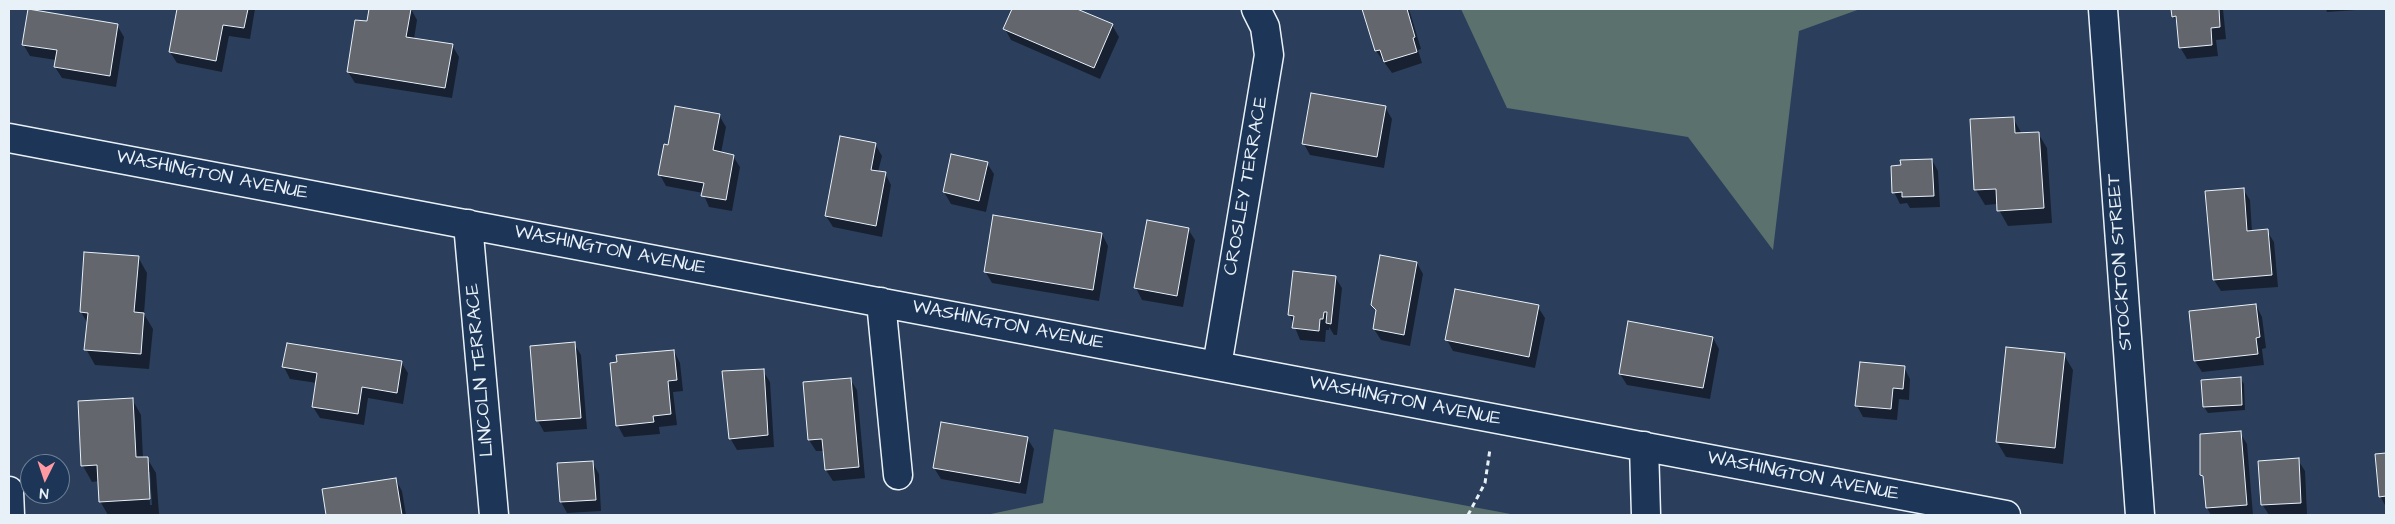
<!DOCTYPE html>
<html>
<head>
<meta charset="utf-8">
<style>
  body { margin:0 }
  #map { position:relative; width:2395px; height:524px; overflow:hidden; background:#2b3f5c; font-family:"Architects Daughter",sans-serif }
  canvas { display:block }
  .frame { position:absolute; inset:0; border:10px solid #e8f1f8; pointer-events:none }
  .north { position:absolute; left:20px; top:454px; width:50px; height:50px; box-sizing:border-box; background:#1d3557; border:1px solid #6e8097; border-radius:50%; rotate:184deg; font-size:14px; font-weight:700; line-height:20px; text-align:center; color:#e8f1f8 }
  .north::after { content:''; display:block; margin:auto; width:18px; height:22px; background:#ff9aa2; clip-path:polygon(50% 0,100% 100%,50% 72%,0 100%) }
</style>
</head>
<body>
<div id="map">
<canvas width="2395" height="524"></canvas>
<div class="frame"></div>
<div class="north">N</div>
</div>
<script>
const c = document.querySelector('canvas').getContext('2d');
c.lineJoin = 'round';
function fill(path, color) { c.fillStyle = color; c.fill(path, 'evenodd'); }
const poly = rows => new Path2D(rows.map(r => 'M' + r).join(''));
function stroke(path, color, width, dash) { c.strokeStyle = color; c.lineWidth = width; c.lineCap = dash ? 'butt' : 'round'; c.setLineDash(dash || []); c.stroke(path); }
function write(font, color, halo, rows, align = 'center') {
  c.font = font + ' "Architects Daughter",sans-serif'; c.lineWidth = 4.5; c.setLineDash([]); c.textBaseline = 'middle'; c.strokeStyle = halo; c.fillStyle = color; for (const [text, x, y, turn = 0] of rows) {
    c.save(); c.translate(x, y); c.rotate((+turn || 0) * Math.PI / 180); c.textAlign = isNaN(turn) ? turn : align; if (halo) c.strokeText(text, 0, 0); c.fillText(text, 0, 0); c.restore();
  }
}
const green = poly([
  [1461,9,1860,9,1799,31,1773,250,1688,137,1507,108],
  [1054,429,1270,469,1516,515,986,515,1043,503]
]);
const shadow = poly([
  [178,9,255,9,250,39,229,36,222,72,177,63,170,52],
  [370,9,411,9,417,20,414,39,452,45,459,57,452,98,355,83,348,72,368,23],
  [1014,9,1074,9,1112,25,1119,37,1100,79,1011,40,1005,29],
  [1363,9,1409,9,1421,49,1418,50,1422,63,1392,73,1376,51],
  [2173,9,2223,9,2226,39,2216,40,2218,56,2187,59,2180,47,2178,24,2173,16],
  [2326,9,2356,9,2356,10,2327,12],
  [117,25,124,37,116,87,62,78,55,67,56,60,30,56,23,44],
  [1385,107,1392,119,1384,168,1310,155,1304,144],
  [719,115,726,127,721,153,733,156,740,167,732,211,709,207,703,193,666,186,660,175,670,146],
  [2013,118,2022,134,2038,133,2047,148,2052,223,2008,226,1999,210,1998,204,1985,205,1976,190],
  [875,144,882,156,878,172,885,173,891,185,882,237,833,227,826,216],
  [952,155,987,163,994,174,986,212,951,204,944,192],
  [1932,160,1938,171,1940,207,1910,208,1907,203,1900,204,1894,192],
  [2243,189,2250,200,2252,232,2267,231,2274,242,2278,287,2221,291,2214,280],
  [1188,229,1195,240,1183,307,1142,300,1136,288],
  [1102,234,1108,246,1099,301,992,283,985,271],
  [138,257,147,273,144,314,153,329,149,369,95,365,86,349,88,324,81,312],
  [1417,263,1423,274,1410,346,1381,340,1374,329,1377,313,1372,305],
  [1335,277,1342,288,1337,335,1334,335,1329,327,1329,330,1326,330,1325,342,1300,340,1290,315],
  [2256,305,2262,317,2266,348,2262,349,2264,365,2202,372,2195,361,2190,312],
  [1538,307,1545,318,1535,368,1453,351,1447,340],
  [1713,338,1719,349,1710,399,1627,385,1620,374],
  [574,344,581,355,587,429,544,432,538,421,532,347],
  [674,351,680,363,683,391,673,392,677,425,659,427,660,434,624,437,618,426],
  [2064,355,2073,370,2063,464,2006,457,1997,442],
  [401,362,408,373,403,404,368,398,364,425,320,418,313,407,317,383,290,379,284,367],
  [1904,367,1910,379,1909,400,1899,399,1897,420,1863,417,1857,406],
  [763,371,770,382,774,447,737,450,730,438],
  [2240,378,2244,384,2245,410,2208,413,2204,407],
  [850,379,857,390,865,478,833,481,826,470,824,451,816,451,809,440,804,383],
  [132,399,141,415,143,458,147,458,156,473,159,514,108,515,100,501,99,481,92,482,83,466,79,402],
  [148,472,150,472,152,505,150,505],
  [2240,433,2247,444,2253,515,2211,515,2207,508,2205,481,2202,475],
  [1027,438,1034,449,1026,494,941,479,934,468],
  [2386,454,2386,507,2380,496,2376,455],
  [2298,460,2305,471,2307,514,2269,515,2262,504],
  [592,462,599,474,601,511,567,513,561,502],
  [396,480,402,491,406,515,327,515,323,490]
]);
const building = poly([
  [28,9,118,24,110,76,54,67,57,50,22,45,28,9],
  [177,9,248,9,244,28,223,25,216,61,169,52,177,9],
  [369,9,411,9,406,37,453,44,445,88,347,72,355,20,367,21,369,9],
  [1012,9,1077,9,1113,24,1094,68,1003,29,1012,9],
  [1362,9,1407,9,1415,37,1413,38,1417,52,1384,62,1380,50,1375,51,1362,9],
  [2171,9,2219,9,2220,27,2211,28,2212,45,2179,48,2176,16,2172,17,2171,9],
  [1311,93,1386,106,1377,157,1302,144,1311,93],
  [675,106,720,114,713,150,734,155,726,200,701,196,704,183,658,175,664,144,668,145,675,106],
  [2014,117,2015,133,2039,132,2044,208,1997,211,1996,189,1974,190,1970,119,2014,117],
  [840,136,876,143,871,170,886,172,876,226,825,216,840,136],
  [951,154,988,162,979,201,943,192,951,154],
  [1932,159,1934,196,1902,197,1902,192,1892,193,1891,166,1901,165,1900,160,1932,159],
  [2244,188,2247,231,2268,229,2272,275,2213,280,2205,191,2244,188],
  [993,215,1102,233,1093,290,984,272,993,215],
  [1147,220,1189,228,1177,296,1134,288,1147,220],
  [84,252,139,256,134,312,144,313,141,354,84,350,88,313,80,312,84,252],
  [1380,255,1417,262,1404,335,1373,329,1376,310,1371,305,1380,255],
  [1293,271,1336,276,1331,324,1326,323,1327,312,1324,312,1323,319,1320,319,1319,331,1292,328,1294,316,1288,315,1293,271],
  [1455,289,1539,305,1529,357,1445,340,1455,289],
  [2256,304,2260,337,2256,338,2258,354,2194,361,2189,311,2256,304],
  [1628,321,1713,337,1703,388,1619,374,1628,321],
  [575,342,581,418,536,421,530,346,575,342],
  [287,343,402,361,397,393,362,387,358,414,312,407,317,373,282,367,287,343],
  [2006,347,2065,353,2055,448,1996,442,2006,347],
  [674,350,677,380,668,381,671,414,653,416,654,422,616,426,610,363,617,362,616,355,674,350],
  [1860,362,1905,366,1903,389,1893,388,1891,409,1855,406,1860,362],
  [764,369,768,435,729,439,722,371,764,369],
  [2241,377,2242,405,2203,407,2201,380,2241,377],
  [851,378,859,467,825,470,822,439,808,440,803,382,851,378],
  [133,398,136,457,148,457,150,499,99,502,97,465,81,466,78,401,133,398],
  [941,422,1028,437,1020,483,933,468,941,422],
  [2241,431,2247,505,2206,508,2203,476,2200,475,2200,434,2241,431],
  [2386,453,2386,496,2379,497,2375,454,2386,453],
  [2299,458,2301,503,2261,505,2258,461,2299,458],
  [593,461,596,500,560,502,557,463,593,461],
  [396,478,402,515,326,515,322,489,396,478]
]);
const path = poly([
  [1468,515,1485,483,1490,449]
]);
const minor = poly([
  [2103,9,2140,515],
  [9,138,2006,515],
  [468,224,494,515],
  [881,302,898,475],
  [1217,366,1269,55,1265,27,1256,9],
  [1644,446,1646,515],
  [9,491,10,515]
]);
const streetNames = [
  ["WASHINGTON AVENUE",212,176,11],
  ["CROSLEY TERRACE",1247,186,-80],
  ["WASHINGTON AVENUE",610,251,11],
  ["STOCKTON STREET",2121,262,-94],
  ["WASHINGTON AVENUE",1008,326,11],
  ["LINCOLN TERRACE",481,370,-95],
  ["WASHINGTON AVENUE",1405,402,11],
  ["WASHINGTON AVENUE",1803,477,11]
];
fill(green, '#5b716d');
fill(shadow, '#0007');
fill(building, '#64666e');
stroke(building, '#e8f1f8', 1);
stroke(minor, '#e8f1f8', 31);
stroke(path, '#e8f1f8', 3, [5, 4]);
stroke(minor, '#1d3557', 28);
write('19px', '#e8f1f8', '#1d3557', streetNames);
</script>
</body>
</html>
